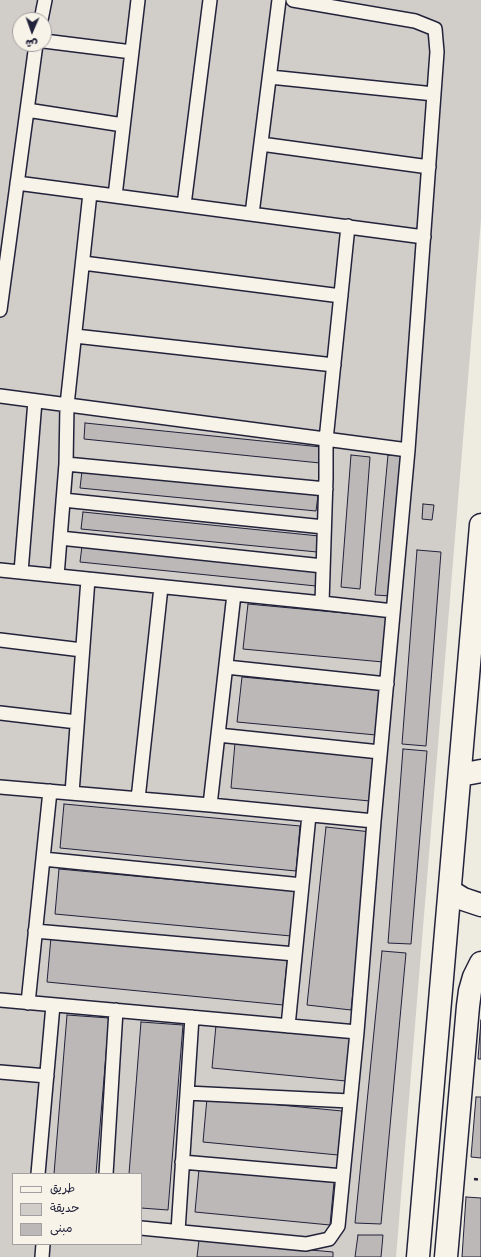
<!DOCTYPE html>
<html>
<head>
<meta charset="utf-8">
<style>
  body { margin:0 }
  #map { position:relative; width:481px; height:1257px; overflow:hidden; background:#eeebe1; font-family:"Comic Neue","Playpen Sans Arabic",sans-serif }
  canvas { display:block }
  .legend { position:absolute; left:12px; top:1173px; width:130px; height:72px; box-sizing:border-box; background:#f7f3e8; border:1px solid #a29fa3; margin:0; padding:5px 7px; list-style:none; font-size:12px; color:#22223b }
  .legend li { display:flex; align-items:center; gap:8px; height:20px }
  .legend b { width:20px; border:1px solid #a29fa3 }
  .north { position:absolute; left:12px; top:12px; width:40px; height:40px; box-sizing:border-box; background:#f7f3e8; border:1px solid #a29fa3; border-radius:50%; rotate:182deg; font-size:11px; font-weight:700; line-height:16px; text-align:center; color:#22223b }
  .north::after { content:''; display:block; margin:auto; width:14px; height:18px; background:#22223b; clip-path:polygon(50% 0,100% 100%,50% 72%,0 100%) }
</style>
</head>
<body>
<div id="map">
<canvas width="481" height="1257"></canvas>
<ul class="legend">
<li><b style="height:5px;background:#f7f3e8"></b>طريق</li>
<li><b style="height:11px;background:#d1cdc9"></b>حديقة</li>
<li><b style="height:11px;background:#bbb8b7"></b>مبنى</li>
</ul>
<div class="north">ش</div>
</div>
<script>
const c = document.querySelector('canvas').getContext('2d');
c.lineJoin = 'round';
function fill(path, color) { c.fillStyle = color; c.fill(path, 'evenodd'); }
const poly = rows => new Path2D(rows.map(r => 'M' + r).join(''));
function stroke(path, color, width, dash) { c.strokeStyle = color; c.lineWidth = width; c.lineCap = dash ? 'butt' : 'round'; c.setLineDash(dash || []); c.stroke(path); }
const green = poly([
  [0,0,481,0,481,220,396,1257,0,1257],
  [20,20,44,20,44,44,20,44],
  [13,1174,141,1174,141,1244,13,1244]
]);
const building = poly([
  [85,423,321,447,320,463,84,439,85,423],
  [351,455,370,457,360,589,341,587,351,455],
  [388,455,404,456,391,596,375,595,388,455],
  [82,471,318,495,316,511,80,488,82,471],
  [423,504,434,505,432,520,422,519,423,504],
  [83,512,319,536,317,552,81,529,83,512],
  [82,546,318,570,316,586,80,562,82,546],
  [417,550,441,552,426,746,402,744,417,550],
  [248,604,387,617,383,662,243,649,248,604],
  [242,677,381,690,376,735,237,722,242,677],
  [235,743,375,756,370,801,231,788,235,743],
  [403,749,427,751,411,944,388,943,403,749],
  [64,804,300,826,296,871,60,848,64,804],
  [326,827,371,832,351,1010,307,1005,326,827],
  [59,869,295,891,291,936,55,914,59,869],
  [51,937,287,960,283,1005,47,982,51,937],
  [382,951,406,953,381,1224,355,1223,382,951],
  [67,1015,109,1018,96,1174,54,1174,67,1015],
  [481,1020,481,1059,478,1059,481,1020],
  [141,1022,183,1025,168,1210,141,1208,141,1174,129,1174,141,1022],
  [216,1025,351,1038,346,1081,212,1068,216,1025],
  [476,1097,481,1097,481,1158,471,1157,476,1097],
  [207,1098,342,1111,338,1155,203,1142,207,1098],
  [199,1169,334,1182,330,1225,195,1212,199,1169],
  [466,1197,481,1198,481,1257,462,1257,466,1197],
  [358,1235,383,1235,381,1257,355,1257,358,1235],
  [199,1240,333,1252,333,1257,197,1257,199,1240]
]);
const path = poly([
  [474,1179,481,1180]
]);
const service = poly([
  [41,20,45,0],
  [44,41,132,52],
  [270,77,434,94],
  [27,110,123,125],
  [261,144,429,167],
  [17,183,424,237],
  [115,196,138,0],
  [184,205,210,0],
  [252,214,279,0],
  [348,226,326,440,326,478,322,603,393,611],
  [83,263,341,296],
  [0,310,36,44],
  [75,336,334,365],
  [0,396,408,450],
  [66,464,326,489],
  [63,500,324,527],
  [60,538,323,566],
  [0,570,322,603],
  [21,572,35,401],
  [57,576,66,464,67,405,90,193],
  [234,594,210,805,374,821],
  [0,640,82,650],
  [226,667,387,684],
  [0,713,77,722],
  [218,735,380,752],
  [0,787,210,805],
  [72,793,88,579],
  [138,799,161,587],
  [43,859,302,885],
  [35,931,295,954],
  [0,1000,357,1032,374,821,408,450,437,52,435,29,415,21,293,0],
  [28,1003,50,791],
  [288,1026,309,815],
  [0,1072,47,1076],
  [187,1093,350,1101],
  [182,1162,343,1176],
  [38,1174,53,1005],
  [106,1174,116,1010],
  [141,1228,306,1244,329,1239,338,1226,357,1032],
  [178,1231,192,1017],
  [42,1257,43,1244]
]);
const secondary = poly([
  [460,775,481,771],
  [450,891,463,899,481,905],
  [418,1257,481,525],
  [446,1257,468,1006,470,991,474,977,481,963]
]);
fill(green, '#d1cdc9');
fill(building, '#bbb8b7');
stroke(building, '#22223b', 1);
stroke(service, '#22223b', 16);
stroke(secondary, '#22223b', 25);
stroke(path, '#22223b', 2.5, [4, 3]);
stroke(service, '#f7f3e8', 13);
stroke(secondary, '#f7f3e8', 22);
</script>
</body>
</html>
